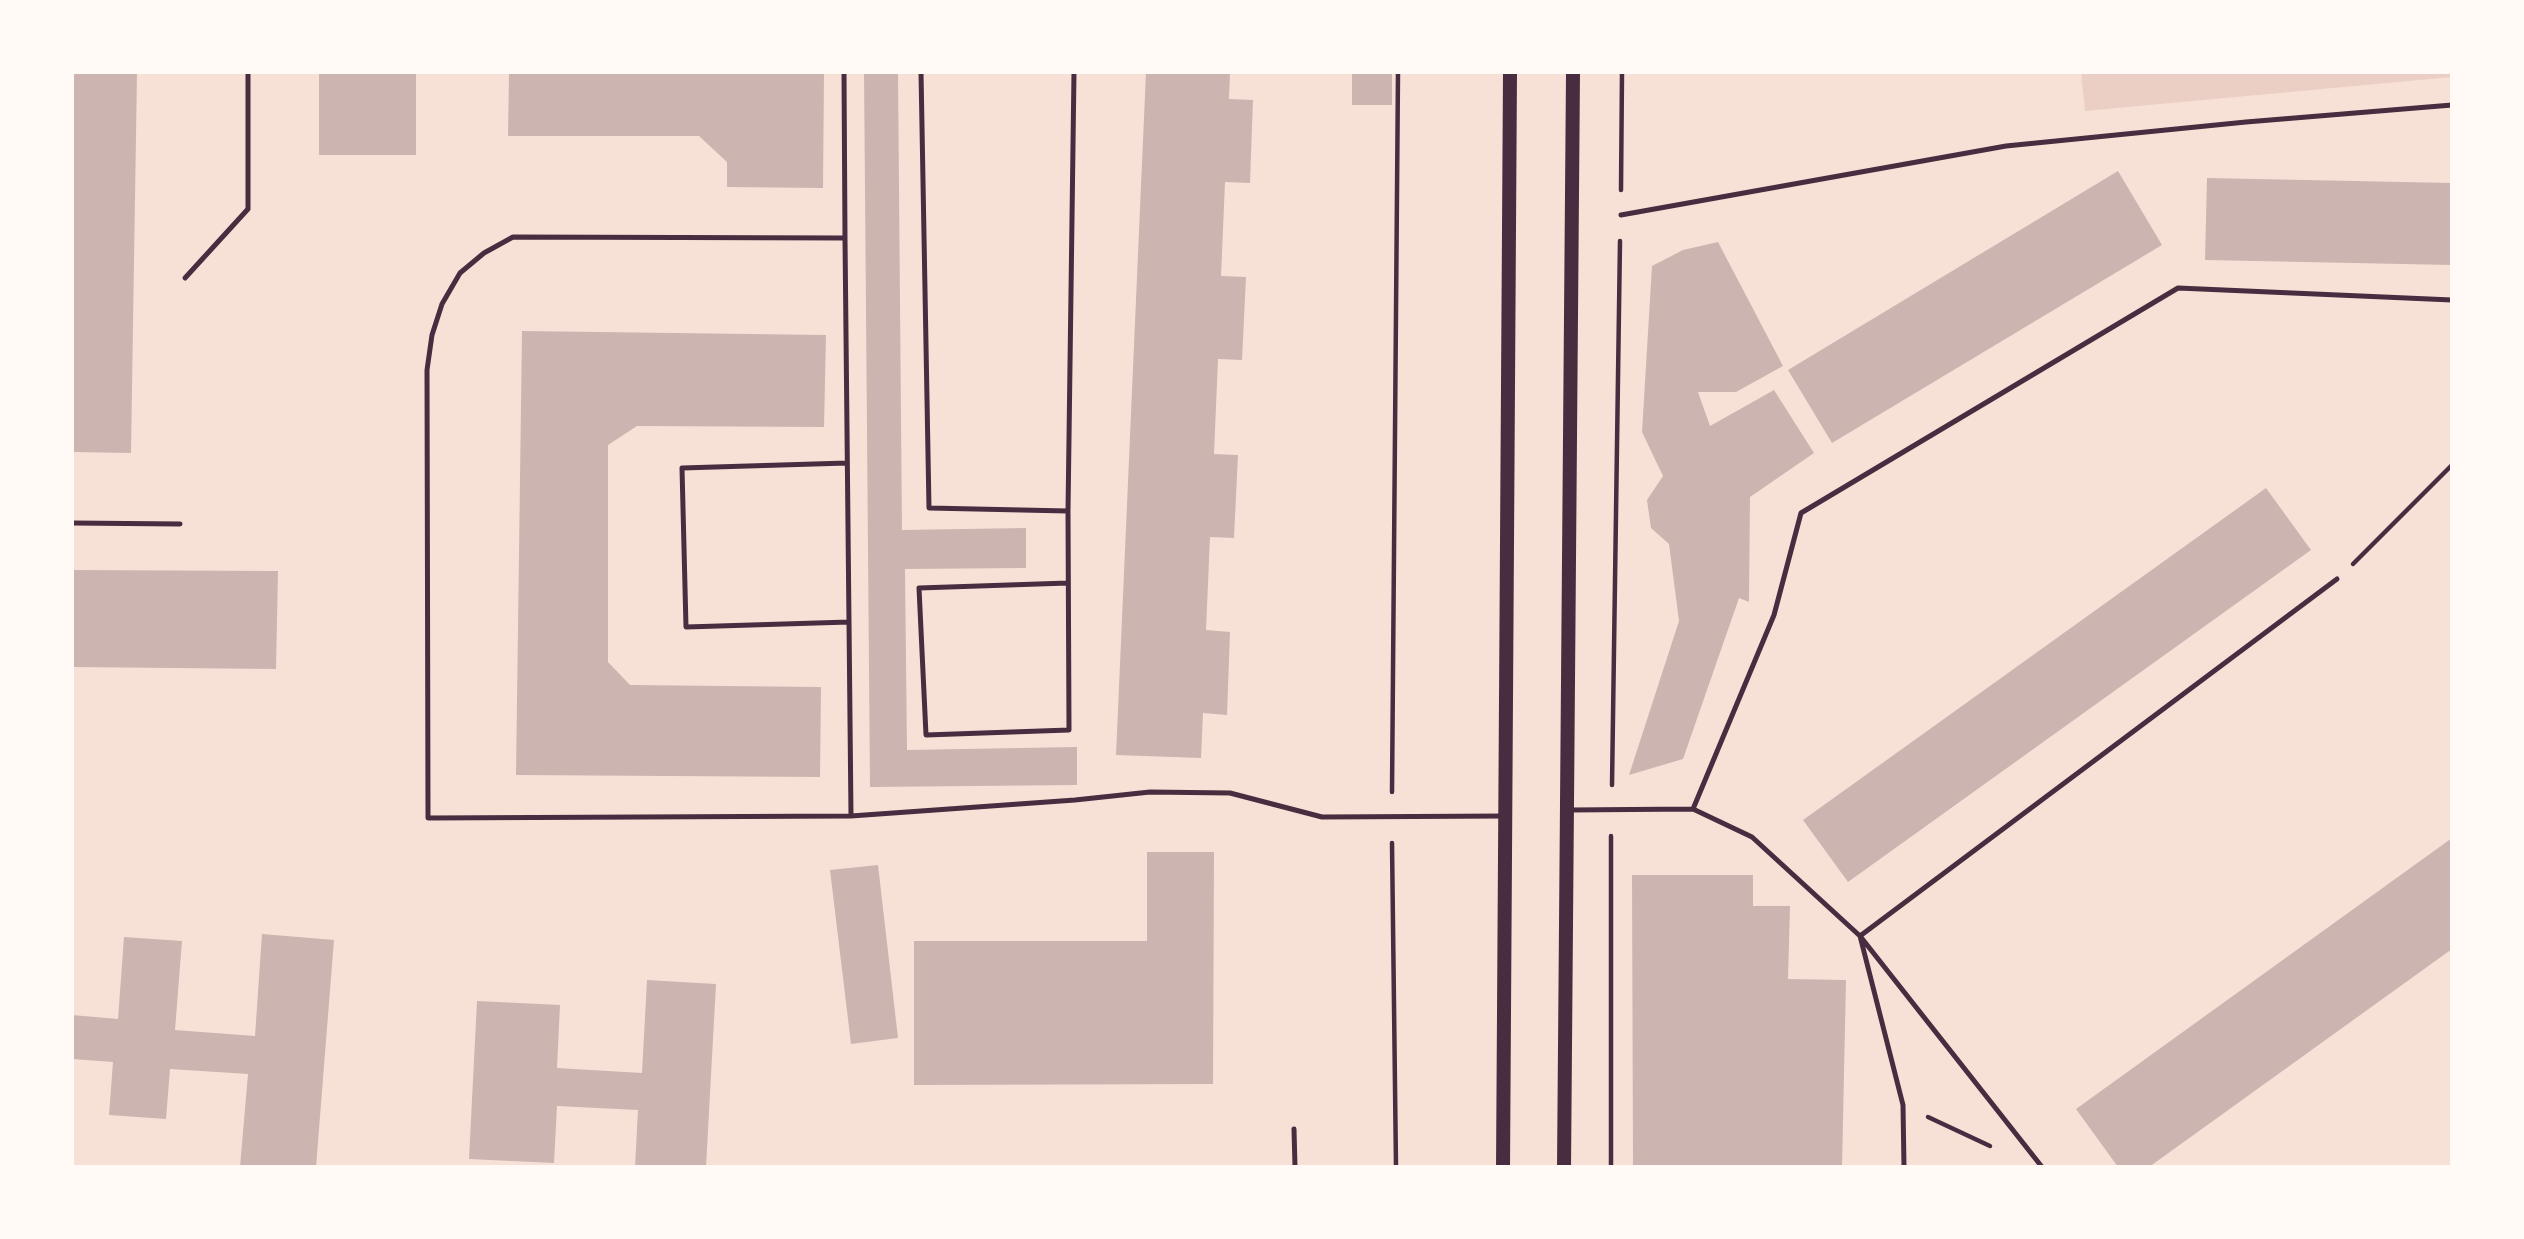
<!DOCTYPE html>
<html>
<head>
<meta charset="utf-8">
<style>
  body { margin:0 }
  #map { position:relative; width:2524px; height:1239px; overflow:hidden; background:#f7e1d7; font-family:Commissioner,sans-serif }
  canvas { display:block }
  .frame { position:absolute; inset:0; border:74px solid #fffaf5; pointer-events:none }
</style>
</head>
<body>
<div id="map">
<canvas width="2524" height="1239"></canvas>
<div class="frame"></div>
</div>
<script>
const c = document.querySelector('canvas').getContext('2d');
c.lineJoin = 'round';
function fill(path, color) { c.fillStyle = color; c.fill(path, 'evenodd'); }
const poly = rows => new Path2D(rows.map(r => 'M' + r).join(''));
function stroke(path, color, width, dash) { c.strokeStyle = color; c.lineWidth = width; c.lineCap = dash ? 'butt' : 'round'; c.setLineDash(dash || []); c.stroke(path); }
const green = poly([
  [2081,72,2452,72,2452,77,2085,111]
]);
const building = poly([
  [72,72,137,72,131,453,72,452],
  [319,72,416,72,416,155,319,155],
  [509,72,824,72,823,188,727,187,727,162,699,136,508,136],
  [864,72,898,72,902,530,1026,528,1026,568,905,569,907,750,1077,747,1077,785,870,787],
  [1146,72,1230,72,1229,99,1253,100,1250,183,1225,182,1221,276,1246,277,1242,360,1218,359,1214,454,1238,455,1234,538,1210,537,1206,630,1230,632,1227,715,1203,713,1201,758,1116,755],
  [1352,72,1392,72,1392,105,1352,105],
  [2118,171,2162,245,1832,443,1788,370],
  [2207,178,2452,183,2452,265,2205,260],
  [1718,242,1783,366,1736,392,1698,392,1710,426,1774,390,1814,453,1750,497,1749,602,1739,598,1683,759,1629,775,1679,621,1669,544,1651,528,1647,500,1663,476,1642,432,1652,266,1683,250],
  [522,331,826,335,824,427,637,426,608,445,608,662,630,685,821,687,820,777,516,775],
  [2266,488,2311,550,1848,882,1803,820],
  [72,570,278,571,276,669,72,667],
  [2452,838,2452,949,2149,1167,2118,1167,2076,1109],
  [1147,852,1214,852,1213,1084,914,1085,914,941,1147,941],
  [878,865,898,1038,851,1044,830,870],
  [1632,875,1753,875,1753,906,1790,906,1788,979,1846,980,1842,1167,1633,1167],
  [262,934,334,940,316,1167,240,1167,248,1074,170,1069,166,1119,109,1115,113,1062,72,1059,72,1015,118,1019,124,937,182,941,175,1030,255,1036],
  [647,980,716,984,706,1167,635,1167,638,1110,557,1106,554,1163,469,1159,477,1001,560,1005,557,1068,642,1073]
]);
const path = poly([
  [1621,190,1622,72],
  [2353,564,2452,465],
  [1612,785,1620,241],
  [1392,792,1398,72],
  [1392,843,1396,1167],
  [1928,1117,1990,1146],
  [1611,1167,1611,836]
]);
const service = poly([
  [844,72,845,238,849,622,851,816,428,818,427,370,432,335,442,304,460,273,484,253,513,237,845,238],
  [921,72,929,508,1068,511,1074,72],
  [1621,215,2006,146,2246,122,2452,105],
  [185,278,248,209,248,72],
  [847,463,682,468,686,627,849,622],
  [1068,511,1069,730,926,735,919,588,1068,583],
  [72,523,180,524],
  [1693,809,1752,837,1860,936,2042,1167],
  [1570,810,1693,809,1774,615,1801,513,2178,288,2452,300],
  [851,816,1075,800,1150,792,1230,793,1322,817,1505,816],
  [1294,1129,1295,1167],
  [1904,1167,1903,1105,1860,936,2337,579]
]);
const secondary = poly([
  [1503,1167,1510,72],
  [1564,1167,1573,72]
]);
fill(green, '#ebcfc5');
fill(building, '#ccb4b1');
stroke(path, '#4a2c40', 4.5);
stroke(service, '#4a2c40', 5);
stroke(secondary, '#4a2c40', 14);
</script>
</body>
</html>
